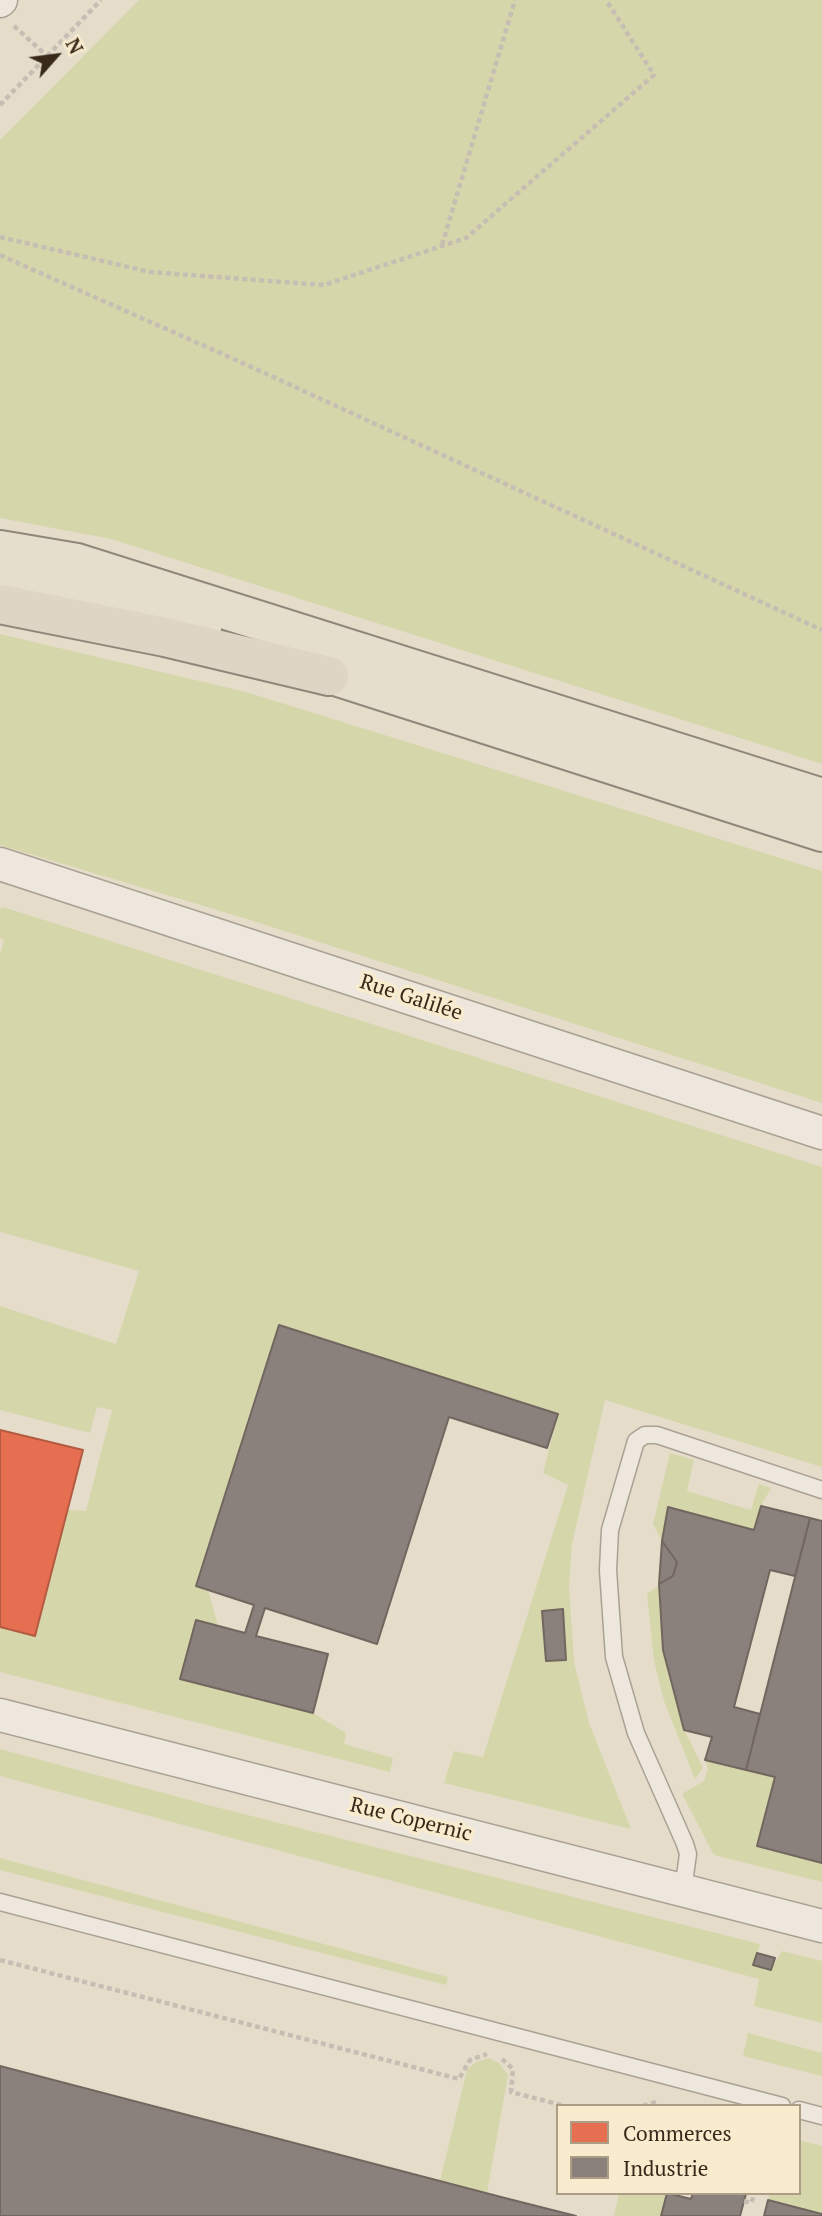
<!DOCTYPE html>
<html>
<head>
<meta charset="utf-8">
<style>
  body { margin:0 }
  #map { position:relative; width:822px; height:2216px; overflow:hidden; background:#e5ddca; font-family:"PT Serif",serif }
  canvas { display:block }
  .legend { position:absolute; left:556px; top:2104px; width:245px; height:91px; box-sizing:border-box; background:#f8ebce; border:2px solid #ac9d86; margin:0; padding:9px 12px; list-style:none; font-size:21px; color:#39291b }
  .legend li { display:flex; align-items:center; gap:14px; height:35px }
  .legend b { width:35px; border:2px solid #ac9d86 }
  .north { position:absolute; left:21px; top:21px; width:70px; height:70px; -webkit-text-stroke:5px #f8ebce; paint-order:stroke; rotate:62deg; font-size:19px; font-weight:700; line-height:28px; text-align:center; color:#39291b }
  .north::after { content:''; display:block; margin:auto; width:24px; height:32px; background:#39291b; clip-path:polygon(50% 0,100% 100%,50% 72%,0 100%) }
</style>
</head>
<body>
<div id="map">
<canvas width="822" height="2216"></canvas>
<ul class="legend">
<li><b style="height:19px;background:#e76f51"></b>Commerces</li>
<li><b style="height:19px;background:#8a817c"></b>Industrie</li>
</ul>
<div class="north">N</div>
</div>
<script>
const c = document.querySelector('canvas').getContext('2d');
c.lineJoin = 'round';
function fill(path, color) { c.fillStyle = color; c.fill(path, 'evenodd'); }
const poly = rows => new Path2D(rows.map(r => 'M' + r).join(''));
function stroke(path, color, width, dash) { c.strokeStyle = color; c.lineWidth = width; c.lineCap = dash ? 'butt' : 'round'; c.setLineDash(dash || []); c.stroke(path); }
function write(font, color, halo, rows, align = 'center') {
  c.font = font + ' "PT Serif",serif'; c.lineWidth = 7; c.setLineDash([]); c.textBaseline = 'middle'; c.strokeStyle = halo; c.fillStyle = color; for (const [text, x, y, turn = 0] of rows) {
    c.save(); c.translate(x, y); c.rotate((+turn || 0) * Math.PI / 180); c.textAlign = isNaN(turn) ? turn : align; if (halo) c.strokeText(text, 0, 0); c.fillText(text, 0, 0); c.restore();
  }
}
const green = poly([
  [139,0,822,0,822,764,111,539,0,518,0,140],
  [0,634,246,692,822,871,822,1103,247,919,0,845],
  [3,907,822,1167,822,1467,605,1400,572,1544,569,1586,574,1662,589,1723,631,1829,444,1783,454,1751,483,1757,568,1485,543,1473,558,1414,279,1325,196,1585,208,1590,218,1626,196,1620,180,1679,313,1713,346,1733,344,1744,393,1758,390,1772,0,1672,0,1627,35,1636,68,1510,86,1511,112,1410,97,1407,90,1433,0,1410,0,1306,116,1344,139,1271,0,1232,0,954,4,940,0,938,0,908],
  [670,1453,694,1460,687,1491,751,1510,759,1484,771,1488,761,1506,754,1530,668,1507,662,1541,653,1524],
  [659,1585,667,1670,682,1725,703,1768,695,1779,664,1701,654,1661,647,1594],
  [0,1749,208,1805,760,1944,754,1965,770,1970,782,1951,822,1961,822,2023,754,2006,759,1979,0,1776],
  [705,1760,775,1777,757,1846,822,1863,822,1882,714,1855,682,1794,704,1781,708,1769],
  [0,1858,448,1977,446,1985,0,1870],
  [748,2033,822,2053,822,2076,743,2056],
  [489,2058,499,2063,508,2075,487,2193,440,2181,467,2070,476,2062],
  [799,2140,822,2146,822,2214,768,2200,770,2193,799,2193],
  [619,2193,667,2193,661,2216,614,2216]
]);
const shops = poly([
  [0,1430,83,1450,35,1636,0,1627,0,1430]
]);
const industry = poly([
  [279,1325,558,1414,547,1448,449,1417,377,1644,265,1608,256,1636,328,1654,313,1713,180,1679,196,1620,245,1633,254,1605,196,1586,279,1325],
  [761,1506,810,1518,795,1576,770,1570,734,1707,760,1714,746,1770,705,1760,712,1737,684,1730,663,1650,659,1584,673,1576,677,1562,662,1541,668,1507,754,1530,761,1506],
  [810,1518,822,1521,822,1863,757,1846,775,1777,746,1770,810,1518],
  [662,1541,677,1562,673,1576,659,1584,662,1541],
  [563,1609,566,1660,546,1661,542,1611,563,1609],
  [757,1953,775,1958,771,1970,753,1965,757,1953],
  [0,2066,501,2197,576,2216,0,2216,0,2066],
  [667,2193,691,2199,693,2193,746,2194,740,2216,661,2216,667,2193],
  [768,2200,822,2214,822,2216,764,2216,768,2200]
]);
const path = poly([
  [14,26,47,56],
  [0,105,101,0],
  [0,237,150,272,324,285,466,238,654,75,606,0],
  [442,245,515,0],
  [0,255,256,369,822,630],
  [0,1960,459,2079,470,2060,487,2054],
  [502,2059,513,2069,511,2092,565,2106],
  [643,2106,659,2101],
  [744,2201,751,2203,755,2193]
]);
const service = poly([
  [683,1890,688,1854,685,1844,636,1733,614,1657,608,1570,610,1530,636,1441,645,1435,657,1435,822,1490],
  [0,1902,782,2106],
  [799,2110,822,2116]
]);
const minor = poly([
  [0,1,1,0],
  [0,864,822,1133],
  [0,1715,822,1926]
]);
const primary = poly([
  [0,550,77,563,822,798],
  [0,578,104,601,202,629],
  [298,664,822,832]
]);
const trunk = poly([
  [0,604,165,637,329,676]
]);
const streetNames = [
  ["Rue Galilée",411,998,18],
  ["Rue Copernic",411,1820,14]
];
fill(green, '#d6d6ab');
fill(shops, '#e76f51');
stroke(shops, '#b35a41', 2);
fill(industry, '#8a817c');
stroke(industry, '#72675f', 2);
stroke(service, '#aaa194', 19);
stroke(minor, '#aaa194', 35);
stroke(primary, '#8f877a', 42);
stroke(trunk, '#8f877a', 42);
stroke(path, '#c6beb3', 4.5, [5, 3.5]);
stroke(service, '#ede7dd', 16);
stroke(minor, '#ede7dd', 32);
stroke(primary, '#e5decd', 38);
stroke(trunk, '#dfd5c4', 38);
write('21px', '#39291b', '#f8ebce', streetNames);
</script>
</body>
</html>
